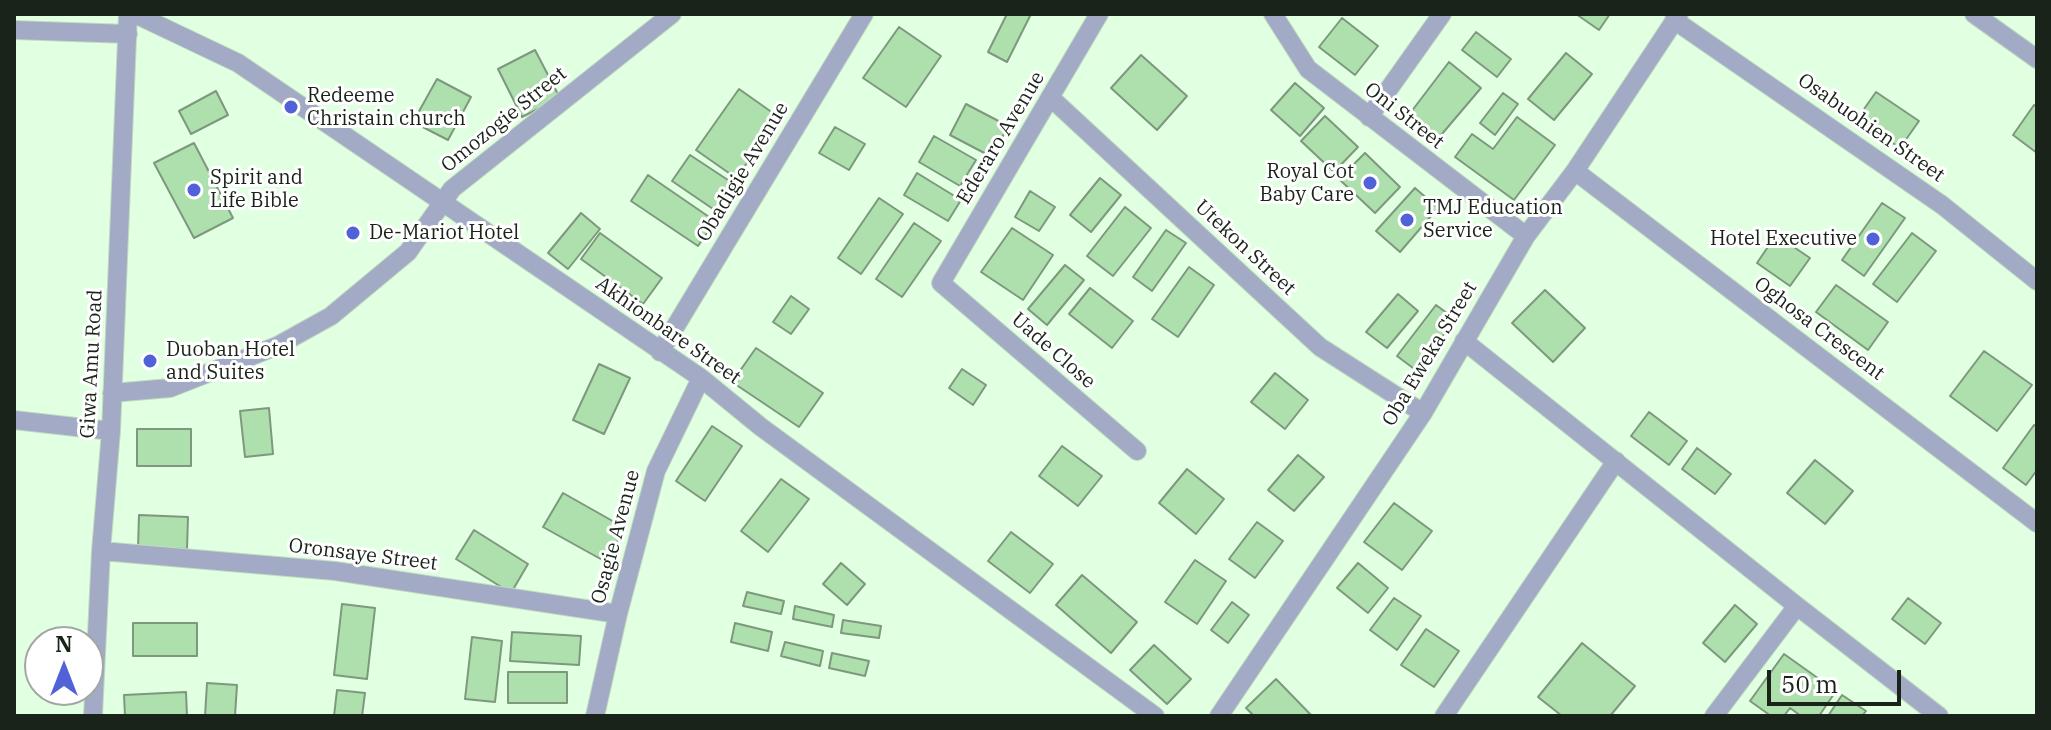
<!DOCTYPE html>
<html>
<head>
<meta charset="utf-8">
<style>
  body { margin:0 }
  #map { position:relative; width:2051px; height:730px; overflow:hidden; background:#e1ffe1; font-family:"IBM Plex Serif",serif }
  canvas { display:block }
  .frame { position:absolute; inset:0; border:16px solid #192319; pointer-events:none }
  .north { position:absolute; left:24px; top:626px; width:80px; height:80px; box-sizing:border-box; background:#fff; border:2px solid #a3a7a3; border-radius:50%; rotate:0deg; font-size:22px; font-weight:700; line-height:32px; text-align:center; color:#192319 }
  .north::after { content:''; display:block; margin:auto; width:28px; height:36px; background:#5161d7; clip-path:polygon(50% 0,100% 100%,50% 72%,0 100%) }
  .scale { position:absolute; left:1767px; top:670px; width:134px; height:36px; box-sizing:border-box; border:4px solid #192319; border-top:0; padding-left:10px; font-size:24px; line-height:28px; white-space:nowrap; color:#192319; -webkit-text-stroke:6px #fff; paint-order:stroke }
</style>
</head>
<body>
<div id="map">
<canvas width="2051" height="730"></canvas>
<div class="frame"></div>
<div class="north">N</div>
<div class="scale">50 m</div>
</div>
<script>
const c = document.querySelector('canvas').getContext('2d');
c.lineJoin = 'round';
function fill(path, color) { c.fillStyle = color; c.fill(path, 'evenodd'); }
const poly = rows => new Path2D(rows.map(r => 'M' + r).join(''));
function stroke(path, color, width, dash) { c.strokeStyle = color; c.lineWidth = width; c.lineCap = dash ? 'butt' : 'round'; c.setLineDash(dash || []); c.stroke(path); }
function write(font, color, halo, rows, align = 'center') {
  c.font = font + ' "IBM Plex Serif",serif'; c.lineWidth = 6; c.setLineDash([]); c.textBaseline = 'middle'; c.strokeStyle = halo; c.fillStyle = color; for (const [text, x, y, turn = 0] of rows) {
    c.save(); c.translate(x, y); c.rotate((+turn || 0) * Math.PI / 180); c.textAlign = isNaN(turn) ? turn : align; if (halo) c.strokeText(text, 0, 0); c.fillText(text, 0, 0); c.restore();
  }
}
const building = poly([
  [1007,14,1031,14,1007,62,988,52,1007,14],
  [1576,14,1610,14,1599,30,1576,14],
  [1342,18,1378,46,1355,75,1319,47,1342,18],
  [899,27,941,56,906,107,863,78,899,27],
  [1476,32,1511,59,1497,77,1462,50,1476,32],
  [535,50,560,98,522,117,498,69,535,50],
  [1566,53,1592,74,1554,120,1528,99,1566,53],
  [1141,55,1187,96,1157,130,1111,88,1141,55],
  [1449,62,1481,88,1436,141,1408,116,1449,62],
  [437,79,471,97,448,140,413,122,437,79],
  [1295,83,1324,108,1300,136,1271,110,1295,83],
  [739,89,780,118,736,178,696,150,739,89],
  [216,91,228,115,191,134,179,111,216,91],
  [1876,92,1919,121,1900,148,1857,119,1876,92],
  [1503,93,1518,104,1495,135,1480,123,1503,93],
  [966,104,1008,126,992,157,950,135,966,104],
  [2034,105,2037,107,2037,153,2013,135,2034,105],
  [1325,116,1358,147,1334,172,1301,141,1325,116],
  [1517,117,1555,145,1514,200,1455,157,1472,134,1493,149,1517,117],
  [835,127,865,144,849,170,819,153,835,127],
  [934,136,976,160,960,186,919,162,934,136],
  [194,143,233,218,194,238,154,163,194,143],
  [1365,153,1400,187,1375,213,1339,179,1365,153],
  [690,155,734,184,716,211,672,181,690,155],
  [917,173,961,200,948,221,904,195,917,173],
  [648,175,715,221,698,246,631,201,648,175],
  [1100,178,1121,195,1091,232,1070,215,1100,178],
  [1415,188,1438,208,1400,252,1376,231,1415,188],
  [1030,191,1055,207,1039,231,1015,217,1030,191],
  [879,198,903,214,861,274,838,258,879,198],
  [1882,203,1905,218,1864,276,1842,260,1882,203],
  [1125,207,1151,228,1113,276,1087,256,1125,207],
  [581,213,600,229,568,269,548,253,581,213],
  [914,223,941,241,902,297,876,279,914,223],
  [1012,228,1053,255,1023,300,981,272,1012,228],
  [1166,230,1186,243,1152,291,1133,277,1166,230],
  [600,233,662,278,643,304,581,259,600,233],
  [1912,233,1936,251,1897,302,1873,284,1912,233],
  [1776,235,1810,258,1790,286,1757,263,1776,235],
  [1065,265,1084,280,1047,325,1028,309,1065,265],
  [1189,267,1214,285,1178,337,1152,319,1189,267],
  [1836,285,1888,322,1868,350,1816,312,1836,285],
  [1090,288,1133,321,1112,348,1069,314,1090,288],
  [1545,290,1585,328,1553,362,1512,323,1545,290],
  [1398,294,1418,311,1387,348,1366,332,1398,294],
  [791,296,809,309,791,334,773,322,791,296],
  [1436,305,1455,319,1417,371,1397,356,1436,305],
  [756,348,823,393,799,427,732,382,756,348],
  [1984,351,2032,385,1997,431,1950,396,1984,351],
  [599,364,630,378,604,434,573,420,599,364],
  [962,369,986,385,973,405,949,388,962,369],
  [1275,373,1308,400,1285,429,1251,402,1275,373],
  [269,408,273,454,245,457,240,411,269,408],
  [1649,412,1687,441,1669,465,1631,436,1649,412],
  [2034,425,2037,427,2037,470,2026,485,2003,468,2034,425],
  [712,426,742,446,705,501,676,481,712,426],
  [137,429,191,429,191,466,137,466,137,429],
  [1062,446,1102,476,1078,506,1039,476,1062,446],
  [1697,448,1731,474,1715,494,1682,469,1697,448],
  [1298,455,1324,477,1294,511,1268,490,1298,455],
  [1815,460,1853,491,1825,524,1787,493,1815,460],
  [1187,469,1224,499,1196,534,1159,503,1187,469],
  [781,479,809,499,768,552,741,531,781,479],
  [563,493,625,528,606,562,543,527,563,493],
  [1394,503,1432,531,1402,570,1364,542,1394,503],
  [139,515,188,517,187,549,138,548,139,515],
  [1257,522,1283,541,1255,578,1229,559,1257,522],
  [474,530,528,564,511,593,456,559,474,530],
  [1011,532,1053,564,1030,593,988,561,1011,532],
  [1195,560,1226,581,1197,624,1165,602,1195,560],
  [841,563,865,584,847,605,823,584,841,563],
  [1358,563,1388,588,1368,613,1337,588,1358,563],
  [1082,575,1137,622,1111,653,1056,605,1082,575],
  [747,592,784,601,781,614,743,606,747,592],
  [1394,598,1421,616,1397,650,1370,630,1394,598],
  [1908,598,1941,623,1925,644,1892,619,1908,598],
  [1232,602,1249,615,1228,643,1211,630,1232,602],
  [342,604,375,608,367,679,334,675,342,604],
  [1735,605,1757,624,1725,662,1703,643,1735,605],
  [795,606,834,615,832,627,793,619,795,606],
  [843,620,881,626,879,638,841,633,843,620],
  [133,623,197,623,197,656,133,656,133,623],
  [735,623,772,632,768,651,731,642,735,623],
  [1426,629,1459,651,1434,687,1401,665,1426,629],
  [512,632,581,636,579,665,510,661,512,632],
  [472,637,502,641,495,702,465,699,472,637],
  [785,642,823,651,820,666,781,656,785,642],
  [1582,643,1635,686,1610,716,1562,716,1538,697,1582,643],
  [1154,645,1191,679,1167,704,1130,670,1154,645],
  [832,653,869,661,865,676,829,668,832,653],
  [1784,654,1836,691,1819,716,1801,716,1790,708,1784,716,1771,716,1750,701,1784,654],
  [508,672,567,672,567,703,508,703,508,672],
  [1276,679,1311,715,1310,716,1254,716,1246,708,1276,679],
  [207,683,237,685,235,716,205,716,207,683],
  [337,690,365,693,362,716,334,716,337,690],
  [186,692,187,716,125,716,124,695,186,692],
  [1842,695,1866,711,1862,716,1828,716,1842,695]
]);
const minor = poly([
  [135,14,238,63,701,378,761,427,1155,716],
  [1099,14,941,283,1137,451],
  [1273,14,1308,69,1526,236],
  [1974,14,2037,59],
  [1674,20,1942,205,2037,281],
  [14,30,128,34],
  [1051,98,1320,347,1423,413],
  [1369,117,1442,14],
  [1575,171,2037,523],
  [1464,341,1797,606,1939,716],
  [660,352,864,14],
  [112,393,170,388,277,346,331,316,408,252,452,189,672,14],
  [14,420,111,431],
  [101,551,335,571,618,614],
  [93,716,101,551,111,431,128,14],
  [595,716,618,614,656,471,701,378],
  [1219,716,1423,413,1526,236,1575,171,1679,14],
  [1444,716,1616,461],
  [1714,716,1797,606]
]);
const markers = [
  [291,107,8,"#5161d7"],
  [1370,183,8,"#5161d7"],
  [194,190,8,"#5161d7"],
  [1407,220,8,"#5161d7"],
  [353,233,8,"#5161d7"],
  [1873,239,8,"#5161d7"],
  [150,361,8,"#5161d7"]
];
const poiNames = [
  ["Redeeme",307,96],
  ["Christain church",307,119],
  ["Royal Cot",1354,172,"right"],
  ["Baby Care",1354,195,"right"],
  ["Spirit and",210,178],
  ["Life Bible",210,201],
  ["TMJ Education",1423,208],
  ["Service",1423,231],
  ["De-Mariot Hotel",369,233],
  ["Hotel Executive",1857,239,"right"],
  ["Duoban Hotel",166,350],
  ["and Suites",166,373]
];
const streetNames = [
  ["Oni Street",1404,116,38],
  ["Omozogie Street",504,120,-39],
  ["Osabuohien Street",1871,128,35],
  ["Ederaro Avenue",1001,138,-59],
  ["Obadigie Avenue",743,172,-59],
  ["Utekon Street",1245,248,43],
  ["Oghosa Crescent",1819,329,37],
  ["Akhionbare Street",668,331,35],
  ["Uade Close",1053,351,41],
  ["Oba Eweka Street",1430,354,-59],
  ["Giwa Amu Road",92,364,-87],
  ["Osagie Avenue",616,537,-75],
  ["Oronsaye Street",363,555,7]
];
fill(building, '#ade0ad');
stroke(building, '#7d987d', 2);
stroke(minor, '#c1dcc1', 20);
stroke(minor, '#a2aac5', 18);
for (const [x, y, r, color] of markers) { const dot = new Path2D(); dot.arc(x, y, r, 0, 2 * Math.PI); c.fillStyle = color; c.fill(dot); stroke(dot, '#fff', 3); }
write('20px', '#192319', '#fff', poiNames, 'left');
write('20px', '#192319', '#fff', streetNames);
</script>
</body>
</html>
